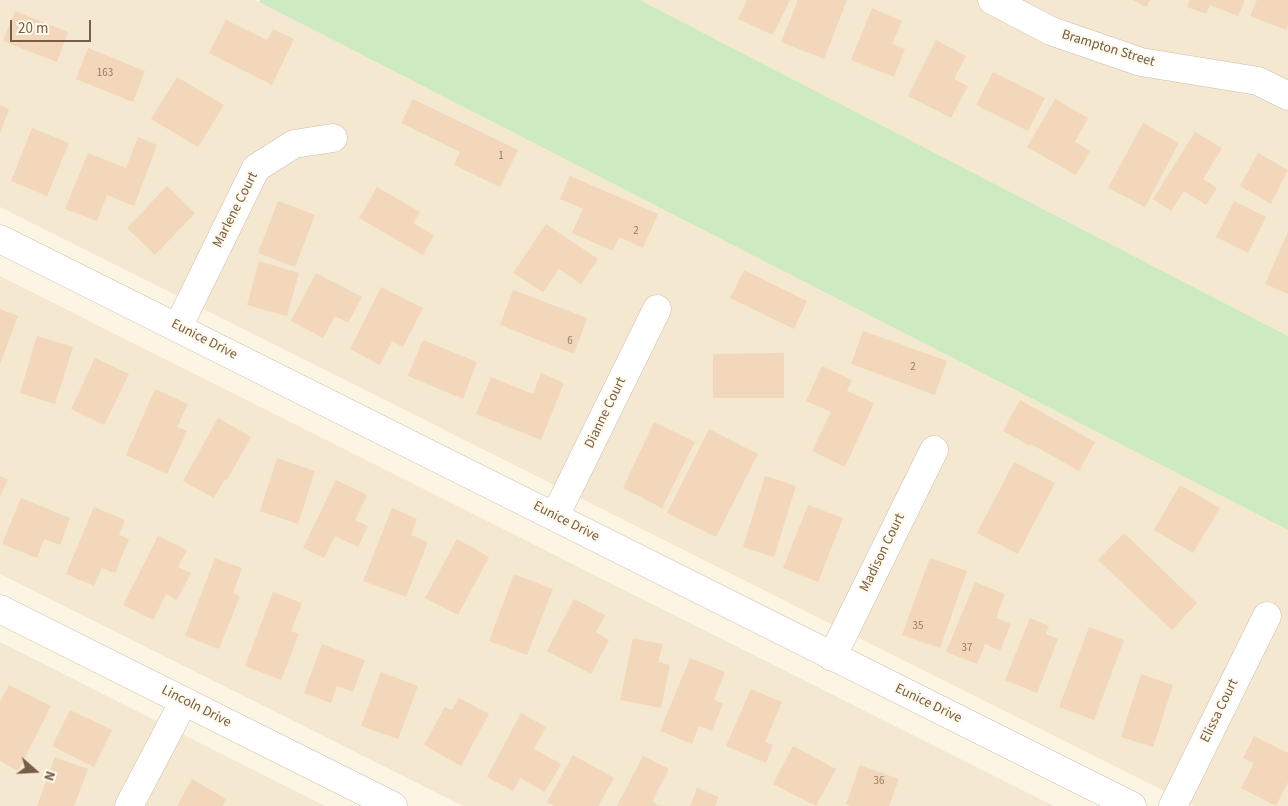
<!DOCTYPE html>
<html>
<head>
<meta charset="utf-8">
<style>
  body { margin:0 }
  #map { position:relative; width:1288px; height:806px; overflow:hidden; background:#fdf5e3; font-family:"Source Sans 3",sans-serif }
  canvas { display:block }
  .north { position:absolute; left:10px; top:746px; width:50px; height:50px; -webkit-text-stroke:4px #fff9ea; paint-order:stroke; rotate:109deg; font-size:14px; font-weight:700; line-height:20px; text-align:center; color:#755d49 }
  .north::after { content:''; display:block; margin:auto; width:18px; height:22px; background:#755d49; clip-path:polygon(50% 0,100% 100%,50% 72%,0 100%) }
  .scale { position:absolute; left:10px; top:20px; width:81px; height:22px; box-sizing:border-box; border:2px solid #755d49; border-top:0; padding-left:6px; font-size:15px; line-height:18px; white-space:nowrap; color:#755d49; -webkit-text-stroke:4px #fff9ea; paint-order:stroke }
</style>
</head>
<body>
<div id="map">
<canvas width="1288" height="806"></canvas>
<div class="north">N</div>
<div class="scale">20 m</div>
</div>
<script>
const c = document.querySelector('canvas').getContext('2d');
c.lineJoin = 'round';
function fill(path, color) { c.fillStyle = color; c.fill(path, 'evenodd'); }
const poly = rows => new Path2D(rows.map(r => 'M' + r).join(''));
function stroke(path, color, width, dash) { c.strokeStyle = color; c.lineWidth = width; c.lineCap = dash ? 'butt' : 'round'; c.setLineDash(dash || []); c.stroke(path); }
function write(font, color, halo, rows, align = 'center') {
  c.font = font + ' "Source Sans 3",sans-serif'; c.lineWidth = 4; c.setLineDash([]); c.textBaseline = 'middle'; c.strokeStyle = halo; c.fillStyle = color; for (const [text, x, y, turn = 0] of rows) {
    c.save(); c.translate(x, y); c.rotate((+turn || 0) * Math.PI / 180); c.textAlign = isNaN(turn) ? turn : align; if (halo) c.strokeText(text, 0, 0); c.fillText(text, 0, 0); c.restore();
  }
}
const residential = poly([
  [0,0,255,0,1288,530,1288,806,1194,806,0,207],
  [640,0,1288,0,1288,336],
  [0,276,1054,806,463,806,0,574],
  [0,642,325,806,0,806]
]);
const green = poly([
  [260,0,640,0,1288,336,1288,530,259,2]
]);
const building = poly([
  [747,0,790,0,773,35,738,19],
  [798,0,847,0,824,59,781,42],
  [1133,0,1150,0,1146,7],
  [1190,0,1245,0,1238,16,1210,5,1206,14,1187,7],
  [1257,0,1288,0,1288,25,1286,30,1250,16],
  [872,8,902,21,892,44,905,49,894,77,851,60],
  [15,11,68,32,57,62,3,41],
  [226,20,267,40,273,29,294,39,272,85,209,53],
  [936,40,966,56,954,79,968,86,951,118,908,96],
  [88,48,145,71,133,102,76,79],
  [993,72,1045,98,1028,131,976,105],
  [177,77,224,105,198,147,151,119],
  [413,99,518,150,500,187,454,165,460,152,401,123],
  [1055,99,1088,118,1075,142,1090,151,1076,175,1027,147],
  [0,105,9,109,0,133],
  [1143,123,1179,143,1145,207,1108,188],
  [32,128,69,143,47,196,11,181],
  [1195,132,1222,148,1203,179,1217,188,1206,205,1184,191,1171,211,1153,199],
  [138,137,157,145,134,206,107,195,97,221,65,209,88,153,126,168],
  [1258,153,1288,170,1271,204,1240,186],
  [570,176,658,214,643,248,619,237,613,251,572,233,583,209,560,199],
  [167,186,195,213,155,255,127,228],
  [377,187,420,212,413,223,434,235,423,255,359,218],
  [278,201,315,215,295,267,258,253],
  [1234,201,1266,217,1248,253,1216,237],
  [546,224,598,259,581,284,559,269,543,292,513,273],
  [1288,232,1288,294,1265,284],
  [259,261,299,273,287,316,247,305],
  [744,270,807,301,794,329,730,298],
  [316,273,362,297,348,323,335,316,323,338,291,321],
  [381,287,423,308,403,347,392,341,380,365,350,349],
  [513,290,587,318,574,354,500,325],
  [0,309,18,316,0,364],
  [863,331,947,361,935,395,851,364],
  [37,336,73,347,55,404,20,393],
  [423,340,477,362,463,399,408,376],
  [784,353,784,398,713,398,713,354],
  [95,358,129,374,104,425,71,409],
  [822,366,852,380,847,391,874,403,845,467,812,451,831,412,806,401],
  [541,373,564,383,541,440,476,414,491,377,533,394],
  [155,389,188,404,177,427,187,431,167,474,126,455],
  [1020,400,1095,442,1079,471,1031,444,1030,446,1003,431],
  [218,418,251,437,227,480,225,479,214,498,183,481],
  [654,422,695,442,662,508,623,488],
  [709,429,758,454,716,537,667,513],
  [277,458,315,471,298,524,260,511],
  [1014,462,1055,483,1018,554,977,533],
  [0,476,8,480,0,496],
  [765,476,796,486,774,557,743,547],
  [336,480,367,495,355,520,368,526,358,547,335,536,324,558,303,548],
  [1180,485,1220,508,1193,553,1154,530],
  [21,498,70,518,60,545,44,539,37,558,2,544],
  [808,505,843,518,818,582,783,568],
  [94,507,125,520,119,535,129,539,115,573,102,568,94,586,66,574],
  [392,508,417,519,411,535,428,542,406,597,363,581],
  [1124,533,1197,603,1172,630,1098,560],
  [158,536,187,550,178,567,191,573,177,600,166,594,153,620,123,605],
  [457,539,489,557,458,615,425,598],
  [215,558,242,568,233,593,240,596,219,649,185,636],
  [930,558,967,571,940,648,902,635],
  [514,574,553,589,527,655,489,641],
  [975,582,1005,594,996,618,1011,624,1000,651,985,644,977,664,946,652],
  [273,592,302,603,291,631,299,634,281,680,245,666],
  [574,599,605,615,596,632,609,640,591,674,547,651],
  [1030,618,1049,626,1046,634,1058,639,1037,693,1005,680],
  [1089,627,1124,640,1094,720,1059,707],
  [633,638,663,644,658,662,670,665,661,708,620,700],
  [322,644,365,660,353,692,337,686,331,703,304,693],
  [690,658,725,672,714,700,723,704,712,731,699,726,692,744,660,731],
  [381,672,418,686,398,739,361,726],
  [1141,674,1173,685,1153,747,1121,737],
  [9,685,51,706,18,771,0,761,0,702],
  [751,689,782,702,765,742,773,745,766,763,726,746],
  [459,698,489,714,461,766,424,745,445,707,452,710],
  [70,710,112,730,94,767,52,746],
  [521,713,546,727,534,749,561,764,545,792,520,778,513,791,487,777],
  [1254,736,1288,753,1288,782,1276,806,1241,788,1254,763,1243,758],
  [793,746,836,769,816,806,773,784],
  [573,755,614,778,598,806,555,806,547,802],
  [643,756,669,769,652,802,660,806,617,806],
  [55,757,88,769,74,806,37,806],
  [860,765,899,779,889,806,851,806,846,804],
  [192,779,226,799,222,806,177,806],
  [697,788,719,797,715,806,690,806]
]);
const minor = poly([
  [992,0,1051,31,1141,62,1258,81,1288,96],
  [0,239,1132,806],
  [178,327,256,168,294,144,333,138],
  [555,516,657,309],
  [0,609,393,806],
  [832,657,934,450],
  [129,806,184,701],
  [1173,806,1267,616]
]);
const numberNames = [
  ["163",105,74],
  ["1",501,157],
  ["2",636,232],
  ["6",570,342],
  ["2",913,368],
  ["35",918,627],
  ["37",967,649],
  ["36",879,782]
];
const streetNames = [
  ["Brampton Street",1108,49,17],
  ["Marlene Court",236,210,-63],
  ["Eunice Drive",204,340,27],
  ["Dianne Court",606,413,-64],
  ["Eunice Drive",566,522,27],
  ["Madison Court",883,553,-64],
  ["Eunice Drive",928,704,26],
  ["Lincoln Drive",196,707,27],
  ["Elissa Court",1220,711,-64]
];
fill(residential, '#f4e8d1');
fill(green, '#cdeac1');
fill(building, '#f2d7ba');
stroke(minor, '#cebeaa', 29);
stroke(minor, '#fff', 28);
write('11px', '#947c65', null, numberNames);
write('14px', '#755d49', '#fff9ea', streetNames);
</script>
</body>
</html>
